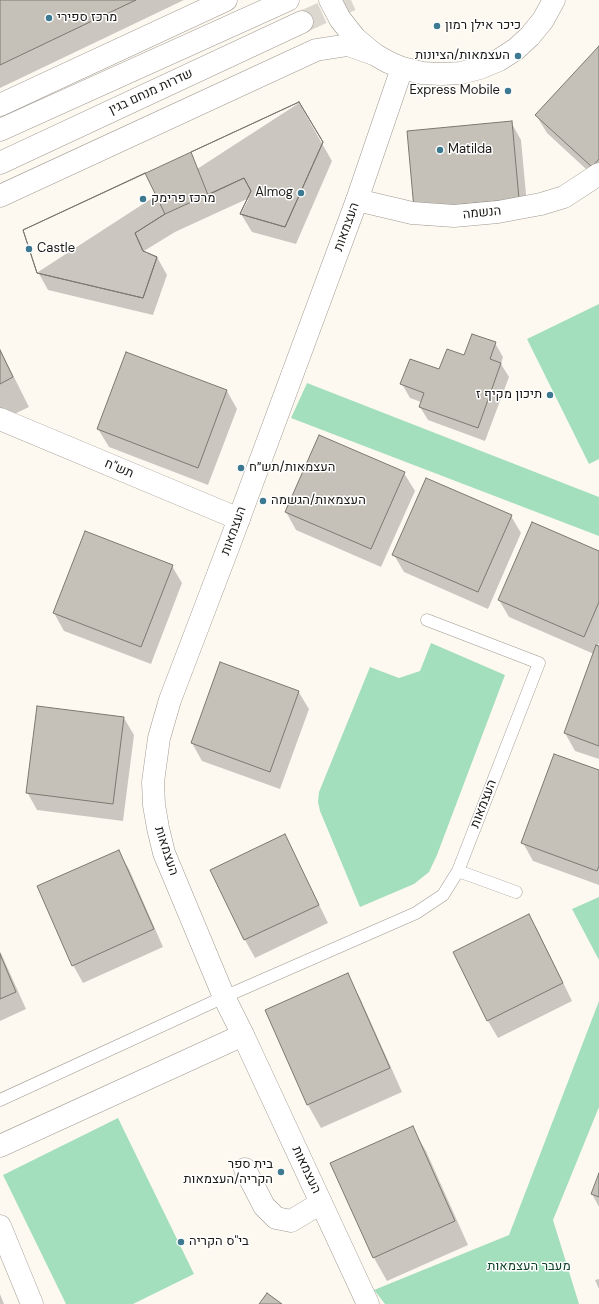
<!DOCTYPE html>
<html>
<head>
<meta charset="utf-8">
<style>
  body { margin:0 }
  canvas { display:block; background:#fef9f0 }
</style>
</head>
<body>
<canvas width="599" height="1304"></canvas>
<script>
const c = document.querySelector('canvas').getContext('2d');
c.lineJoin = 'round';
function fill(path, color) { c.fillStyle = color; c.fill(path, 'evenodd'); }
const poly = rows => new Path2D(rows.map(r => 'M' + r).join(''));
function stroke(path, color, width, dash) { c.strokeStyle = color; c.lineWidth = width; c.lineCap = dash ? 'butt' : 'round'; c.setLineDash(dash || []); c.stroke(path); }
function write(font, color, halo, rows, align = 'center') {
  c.font = font + ' "DM Sans",Heebo,sans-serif'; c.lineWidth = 3; c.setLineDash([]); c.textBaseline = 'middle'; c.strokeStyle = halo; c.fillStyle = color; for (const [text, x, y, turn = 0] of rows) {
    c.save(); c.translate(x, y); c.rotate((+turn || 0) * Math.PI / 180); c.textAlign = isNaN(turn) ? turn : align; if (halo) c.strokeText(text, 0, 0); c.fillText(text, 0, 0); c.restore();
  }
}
const green = poly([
  [599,304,599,459,589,464,527,339],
  [307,383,599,497,599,536,291,418],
  [431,643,505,675,437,855,429,872,414,884,360,907,320,811,318,802,319,792,370,667,399,678,420,671],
  [599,897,599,960,572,909],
  [599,1001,599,1107,553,1220,579,1304,385,1304,374,1290,509,1235],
  [118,1118,194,1274,133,1304,66,1304,3,1175]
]);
const shadow = poly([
  [0,0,184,0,0,88],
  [599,47,599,181,547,133,536,115],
  [299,103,332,161,296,244,252,232,241,214,249,198,175,232,144,251,145,253,157,257,167,275,153,315,48,290,38,272],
  [511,122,521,140,528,216,425,226,415,209],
  [495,343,503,357,501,364,509,377,485,441,428,420,420,407,421,402,410,398,402,384,440,371,465,356],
  [0,349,29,407,0,421],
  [227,391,237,409,208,485,109,447,98,429],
  [404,473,415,491,381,567,296,530,286,512],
  [511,516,521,533,488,609,404,572,394,555],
  [599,552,599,643,597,646,599,647,599,759,575,751,565,733,594,654,509,617,499,600],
  [172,566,182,583,151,664,64,631,54,613],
  [298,691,309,709,280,789,202,761,192,743],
  [124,718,134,735,123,821,37,810,27,792],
  [599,771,599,885,533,861,523,843],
  [284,835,294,853,328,923,255,958,245,940,212,870],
  [118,851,129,869,163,947,83,983,73,965],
  [529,915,539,933,572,1001,498,1038,488,1021],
  [0,951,26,1009,0,1021],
  [347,975,360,998,402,1092,321,1128,308,1105,267,1011],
  [412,1128,426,1151,468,1245,387,1281,374,1258,332,1164],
  [599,1176,599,1207,592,1194],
  [599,1279,599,1289,595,1280],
  [0,1294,4,1304,0,1304]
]);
const building = poly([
  [0,0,136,0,0,65,0,0],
  [599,46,599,159,592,167,535,115,599,46],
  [299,102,323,142,285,227,240,214,251,191,244,178,208,195,191,152,299,102],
  [299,102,323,142,285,227,240,214,251,191,244,178,165,214,135,233,143,251,157,257,143,298,37,273,23,230,299,102],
  [512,121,519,199,414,209,407,131,512,121],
  [145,173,165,214,135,233,143,251,157,257,143,298,37,273,23,230,145,173],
  [472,334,496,342,490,359,501,363,478,428,419,407,424,393,400,384,410,359,439,369,447,349,464,355,472,334],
  [0,350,13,377,0,384,0,350],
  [126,352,227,390,198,468,97,429,126,352],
  [319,435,405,472,371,549,285,512,319,435],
  [426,478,512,515,478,592,392,555,426,478],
  [532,522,599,551,599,602,584,637,498,600,532,522],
  [85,531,173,565,141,647,53,613,85,531],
  [596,645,599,646,599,746,564,733,596,645],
  [220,662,299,691,270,772,191,743,220,662],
  [37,706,124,717,113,804,26,793,37,706],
  [554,754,599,770,599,866,597,871,521,843,554,754],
  [285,834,319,905,244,940,210,870,285,834],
  [119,850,154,929,72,966,37,886,119,850],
  [529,914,563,983,487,1021,453,952,529,914],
  [0,954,16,992,0,999,0,954],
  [348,973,390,1068,307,1105,265,1010,348,973],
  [413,1126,455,1221,373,1258,330,1163,413,1126],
  [599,1173,599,1197,591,1194,599,1173],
  [267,1293,282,1304,259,1304,267,1293]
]);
const secondaryTunnel = poly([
  [302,22,351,0]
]);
const service = poly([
  [458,871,516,892],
  [0,1100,224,997,416,913,443,895,458,871,539,663,427,620]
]);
const minor = poly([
  [357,200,412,213,454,216,498,212,541,204,564,197,599,174],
  [0,419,239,519],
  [0,1146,243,1035],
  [245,1169,264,1206,276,1218,291,1221,321,1203],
  [0,1226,32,1304]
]);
const tertiary = poly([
  [330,0,340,19,355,38,374,54,388,62,402,68,422,73,441,74,461,73,480,68,499,60,516,49,530,36,543,20,554,0],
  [368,1304,243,1035,224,997,164,853,158,828,154,805,153,782,159,738,170,700,231,540,357,200,402,68]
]);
const secondary = poly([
  [0,105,226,0],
  [0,130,288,0],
  [0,163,302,22],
  [0,196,316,50,348,45,374,54]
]);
const markers = [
  [49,18,4,"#3d7a91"],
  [437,26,4,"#3d7a91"],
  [518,56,4,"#3d7a91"],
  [508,91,4,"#3d7a91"],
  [440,150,4,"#3d7a91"],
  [301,193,4,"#3d7a91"],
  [143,199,4,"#3d7a91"],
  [29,249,4,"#3d7a91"],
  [550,395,4,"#3d7a91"],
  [241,468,4,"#3d7a91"],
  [263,501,4,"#3d7a91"],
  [281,1172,4,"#3d7a91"],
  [181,1242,4,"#3d7a91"]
];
const poiNames = [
  ["מרכז ספירי",57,18],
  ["כיכר אילן רמון",445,26],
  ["העצמאות/הציונות",510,56,"right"],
  ["Express Mobile",500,91,"right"],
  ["Matilda",448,150],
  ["Almog",293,193,"right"],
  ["מרכז פרימק",151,199],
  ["Castle",37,249],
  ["תיכון מקיף ז",542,395,"right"],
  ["העצמאות/תש״ח",249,468],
  ["העצמאות/הגשמה",271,501],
  ["בית ספר",273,1165,"right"],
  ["הקריה/העצמאות",273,1180,"right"],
  ["בי\"ס הקריה",189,1242]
];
const streetNames = [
  ["שדרות מנחם בגין",151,92,-25],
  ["הנשמה",482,213,-6],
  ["העצמאות",347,227,-70],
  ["תש\"ח",119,469,23],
  ["העצמאות",234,531,-70],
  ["העצמאות",484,804,-69],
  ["העצמאות",166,851,72],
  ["העצמאות",306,1170,65]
];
const parkNames = [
  ["מעבר העצמאות",529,1267]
];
fill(green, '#a3dfbc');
fill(shadow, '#0003');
fill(building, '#c6c1b8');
stroke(building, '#7c7870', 1);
stroke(secondaryTunnel, '#dcd8cf', 22, [22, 11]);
stroke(service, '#9e9991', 13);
stroke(minor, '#9e9991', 23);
stroke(tertiary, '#9e9991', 23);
stroke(secondary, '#9e9991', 23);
stroke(service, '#fff', 12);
stroke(minor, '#fff', 22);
stroke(tertiary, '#fff', 22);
stroke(secondary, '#fff', 22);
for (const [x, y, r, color] of markers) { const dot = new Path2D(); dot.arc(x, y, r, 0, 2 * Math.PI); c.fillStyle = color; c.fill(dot); stroke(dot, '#fff', 1.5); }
write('13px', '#1b1a17', '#fff', poiNames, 'left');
write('13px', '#1b1a17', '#fff', streetNames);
write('13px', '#10412a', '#fff', parkNames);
</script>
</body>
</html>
